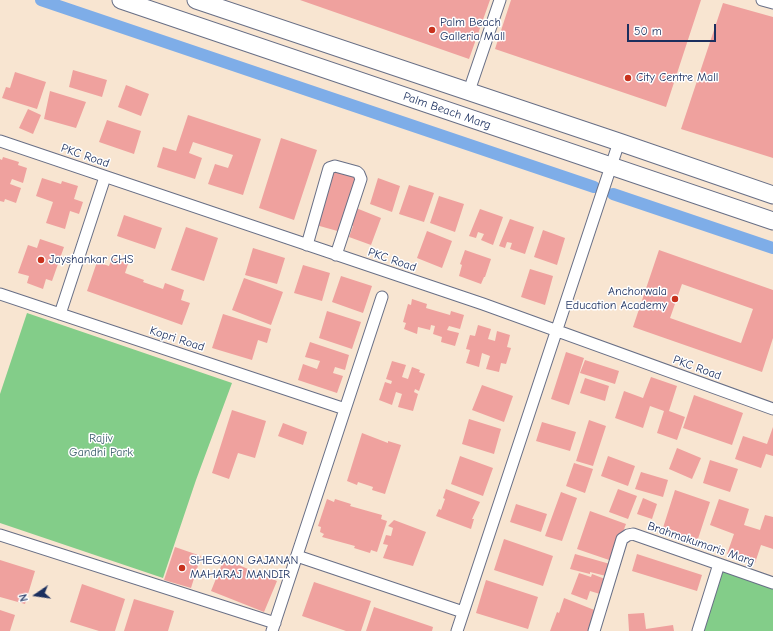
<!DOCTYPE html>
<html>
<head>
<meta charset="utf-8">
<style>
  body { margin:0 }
  #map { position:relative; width:773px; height:631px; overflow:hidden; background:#f8e5d1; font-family:"Comic Neue",sans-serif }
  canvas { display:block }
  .north { position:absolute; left:16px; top:575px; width:40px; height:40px; -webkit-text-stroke:3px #fff; paint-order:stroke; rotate:257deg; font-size:11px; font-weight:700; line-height:16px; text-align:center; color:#1b2f5e }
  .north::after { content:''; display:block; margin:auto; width:14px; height:18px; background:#1b2f5e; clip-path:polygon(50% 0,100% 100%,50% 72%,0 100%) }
  .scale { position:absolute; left:627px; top:24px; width:89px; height:18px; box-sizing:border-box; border:2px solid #1b2f5e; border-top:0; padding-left:5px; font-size:12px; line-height:14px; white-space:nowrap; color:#1b2f5e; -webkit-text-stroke:3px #fff; paint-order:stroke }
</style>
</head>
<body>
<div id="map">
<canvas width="773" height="631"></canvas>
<div class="north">N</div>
<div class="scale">50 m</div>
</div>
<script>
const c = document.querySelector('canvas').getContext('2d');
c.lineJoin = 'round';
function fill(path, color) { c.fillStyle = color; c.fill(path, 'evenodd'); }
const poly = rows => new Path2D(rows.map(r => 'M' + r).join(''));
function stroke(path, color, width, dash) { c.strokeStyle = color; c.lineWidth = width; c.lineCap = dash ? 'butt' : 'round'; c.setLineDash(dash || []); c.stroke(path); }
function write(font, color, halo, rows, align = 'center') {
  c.font = font + ' "Comic Neue",sans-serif'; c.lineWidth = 3; c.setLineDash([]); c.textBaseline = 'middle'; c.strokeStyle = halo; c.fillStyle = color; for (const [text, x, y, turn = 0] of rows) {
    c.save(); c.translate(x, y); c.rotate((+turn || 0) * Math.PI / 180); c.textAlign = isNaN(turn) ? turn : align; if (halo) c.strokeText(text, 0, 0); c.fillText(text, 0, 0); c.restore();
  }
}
const green = poly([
  [27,313,232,383,196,480,163,578,0,523,0,394],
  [719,564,773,583,773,631,698,631]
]);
const canal = poly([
  [41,0,594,187],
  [613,194,773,248]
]);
const building = poly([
  [300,0,490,0,469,59],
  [511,0,701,0,666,107,495,49],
  [723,3,773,17,773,158,681,129],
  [73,70,107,80,102,97,69,87],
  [15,72,46,82,37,109,2,98,6,87,10,88],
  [126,85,149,94,141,116,118,107],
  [50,91,86,102,76,128,44,119],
  [28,109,41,115,33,134,19,128],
  [188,115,261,139,243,195,208,184,215,164,228,168,233,155,193,142,189,153,202,158,195,179,157,167,163,147,176,151],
  [107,120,141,131,134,154,99,142],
  [281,138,317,150,294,220,259,208],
  [3,157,19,162,18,165,27,168,23,183,12,179,10,184,21,188,16,203,5,199,4,202,0,201,0,159,2,160],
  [332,169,358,176,341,232,316,225],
  [42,178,61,184,62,181,78,186,74,199,83,202,79,214,70,211,65,229,46,223,53,202,36,196],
  [378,178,400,186,392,212,370,204],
  [409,185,434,193,424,222,399,214],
  [439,196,464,204,455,232,430,223],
  [356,208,381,218,371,245,349,237,353,226,350,225],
  [480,209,503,217,493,245,481,240,484,234,478,232,476,238,469,236],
  [124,215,162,228,155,249,117,236],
  [510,219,534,227,525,254,510,249,512,243,507,242,505,248,499,246],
  [186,227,218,238,204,281,171,270],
  [543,230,565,238,557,265,534,257],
  [427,231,452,241,442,268,417,258],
  [40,239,64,247,52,281,46,279,43,289,27,283,29,276,18,273,28,245,37,248],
  [253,248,285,258,277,284,245,275],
  [465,250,491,259,485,277,484,277,481,284,459,276,462,265,460,264],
  [659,250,773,290,773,338,762,372,633,327],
  [682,284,753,309,741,343,670,318],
  [112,258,128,264,125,273,144,280,143,282,163,289,165,283,184,290,181,300,190,303,182,325,87,291,97,262,109,266],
  [303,265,330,273,322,301,294,293],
  [530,269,553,276,545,305,521,297],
  [341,276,372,286,363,313,332,302],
  [244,278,283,292,271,325,232,310],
  [412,299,427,304,426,308,450,315,451,311,464,315,460,329,449,326,447,330,459,333,455,346,441,342,442,337,433,334,435,326,431,325,430,330,418,327,417,334,404,329,406,323,403,322,408,304,411,305],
  [327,311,361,322,352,349,319,338],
  [223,314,271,329,267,343,258,340,252,360,212,348],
  [478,325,491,329,488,339,495,341,497,331,510,335,507,347,511,348,506,364,501,363,499,372,486,369,490,356,482,353,479,367,466,363,470,350,466,349,470,335,475,336],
  [310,342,349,355,345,370,335,367,333,373,343,376,337,393,298,380,303,364,317,369,320,361,305,357],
  [566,352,584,358,569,405,551,399],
  [585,360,619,371,615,384,580,373],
  [392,361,406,365,402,377,408,379,412,367,420,370,419,372,425,374,419,391,415,389,414,392,418,394,413,411,398,407,402,394,396,392,392,405,379,400,385,382,391,384,392,381,386,379],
  [651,377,677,386,669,411,685,417,677,440,657,433,664,411,650,406,643,428,615,418,624,391,643,398],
  [585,378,609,386,605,401,580,393],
  [482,385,513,396,504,422,472,410],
  [694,395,743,413,732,445,683,428],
  [232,410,266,421,255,458,238,453,229,479,212,473],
  [469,419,501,429,494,454,462,444],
  [589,420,606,426,593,466,576,461],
  [542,422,576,432,570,451,536,441],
  [283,423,307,432,303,445,278,436],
  [773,427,773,456,766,454,761,468,735,459,743,436,767,444],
  [362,433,388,443,388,441,401,445,385,494,372,490,373,487,358,482,357,485,347,481],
  [677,448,701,458,692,479,669,469],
  [460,456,493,468,483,496,451,484],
  [608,456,635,466,628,486,601,476],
  [710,460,738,469,730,492,703,483],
  [574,463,593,469,585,493,566,486],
  [641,472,668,480,663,497,635,489],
  [446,489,480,502,472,519,474,519,471,529,436,516,439,509,441,510,445,499,443,498],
  [618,489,637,496,628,519,609,512],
  [675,490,710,502,697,542,662,531],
  [561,492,577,498,562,541,545,536],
  [643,498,657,504,652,519,637,514],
  [327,499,334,502,335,499,351,504,350,506,382,515,381,519,387,521,377,552,371,550,370,553,354,548,355,546,322,537,324,534,320,532,321,527,318,526],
  [719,499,749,509,744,525,760,530,765,515,773,517,773,549,761,545,755,563,727,554,734,534,710,525],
  [516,504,547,514,541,532,510,522],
  [590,511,626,524,612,561,577,549],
  [394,520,426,532,413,566,383,558,388,545,383,544,386,535,391,536,393,528,388,526],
  [504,539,553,556,543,586,494,570],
  [175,547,201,556,191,588,164,580],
  [575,554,610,564,606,576,590,572,590,574,570,569],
  [637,554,702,575,697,591,632,571],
  [224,559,277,581,264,612,211,591],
  [0,560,35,571,25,604,0,597],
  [579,573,591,577,592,574,605,579,600,594,590,591,587,600,571,594],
  [486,580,538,597,528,629,476,613],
  [314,582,371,601,361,631,346,631,302,616],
  [82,584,125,599,115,631,99,631,70,622],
  [564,598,597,611,590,631,550,631,557,612,559,613],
  [134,599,174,611,168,631,124,631],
  [374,607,433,627,432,631,366,631],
  [0,610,15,615,10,631,0,631],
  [644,613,646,629,673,625,674,631,629,631,628,614]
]);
const minor = poly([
  [762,0,773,3],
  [469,91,500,0],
  [0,141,483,304,773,409],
  [307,245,329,168,335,166,357,172,359,174,361,179,336,255],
  [0,294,345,409],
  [60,314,105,177],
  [0,535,275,623],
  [297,556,463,612],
  [272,631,382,297],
  [457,631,619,142],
  [594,631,622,539,628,535,633,534,773,583],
  [698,631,719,564]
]);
const primary = poly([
  [121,0,773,221],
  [196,0,619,142,773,195]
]);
const markers = [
  [432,30,4,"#c8321e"],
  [628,78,4,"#c8321e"],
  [41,260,4,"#c8321e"],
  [675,299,4,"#c8321e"],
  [182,568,4,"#c8321e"]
];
const poiNames = [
  ["Palm Beach",440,23],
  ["Galleria Mall",440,37],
  ["City Centre Mall",636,78],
  ["Jayshankar CHS",49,260],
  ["Anchorwala",667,292,"right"],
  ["Education Academy",667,306,"right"],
  ["SHEGAON GAJANAN",190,561],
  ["MAHARAJ MANDIR",190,575]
];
const streetNames = [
  ["Palm Beach Marg",447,111,19],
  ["PKC Road",85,156,19],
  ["PKC Road",392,260,19],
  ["Kopri Road",177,339,18],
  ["PKC Road",697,368,20],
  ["Brahmakumaris Marg",701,544,19]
];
const parkNames = [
  ["Rajiv",101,439],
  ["Gandhi Park",101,453]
];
fill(green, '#83cd89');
stroke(canal, '#7eade8', 12);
fill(building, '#efa19e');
stroke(minor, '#686f86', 13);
stroke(primary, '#686f86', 19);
stroke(minor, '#fff', 11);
stroke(primary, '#fff', 17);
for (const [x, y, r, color] of markers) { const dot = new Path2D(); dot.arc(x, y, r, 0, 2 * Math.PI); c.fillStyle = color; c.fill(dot); stroke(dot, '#fff', 1.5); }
write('12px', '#1b2f5e', '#fff', poiNames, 'left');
write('12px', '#1b2f5e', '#fff', streetNames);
write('12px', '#3a5e6b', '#fff', parkNames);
</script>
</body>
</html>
